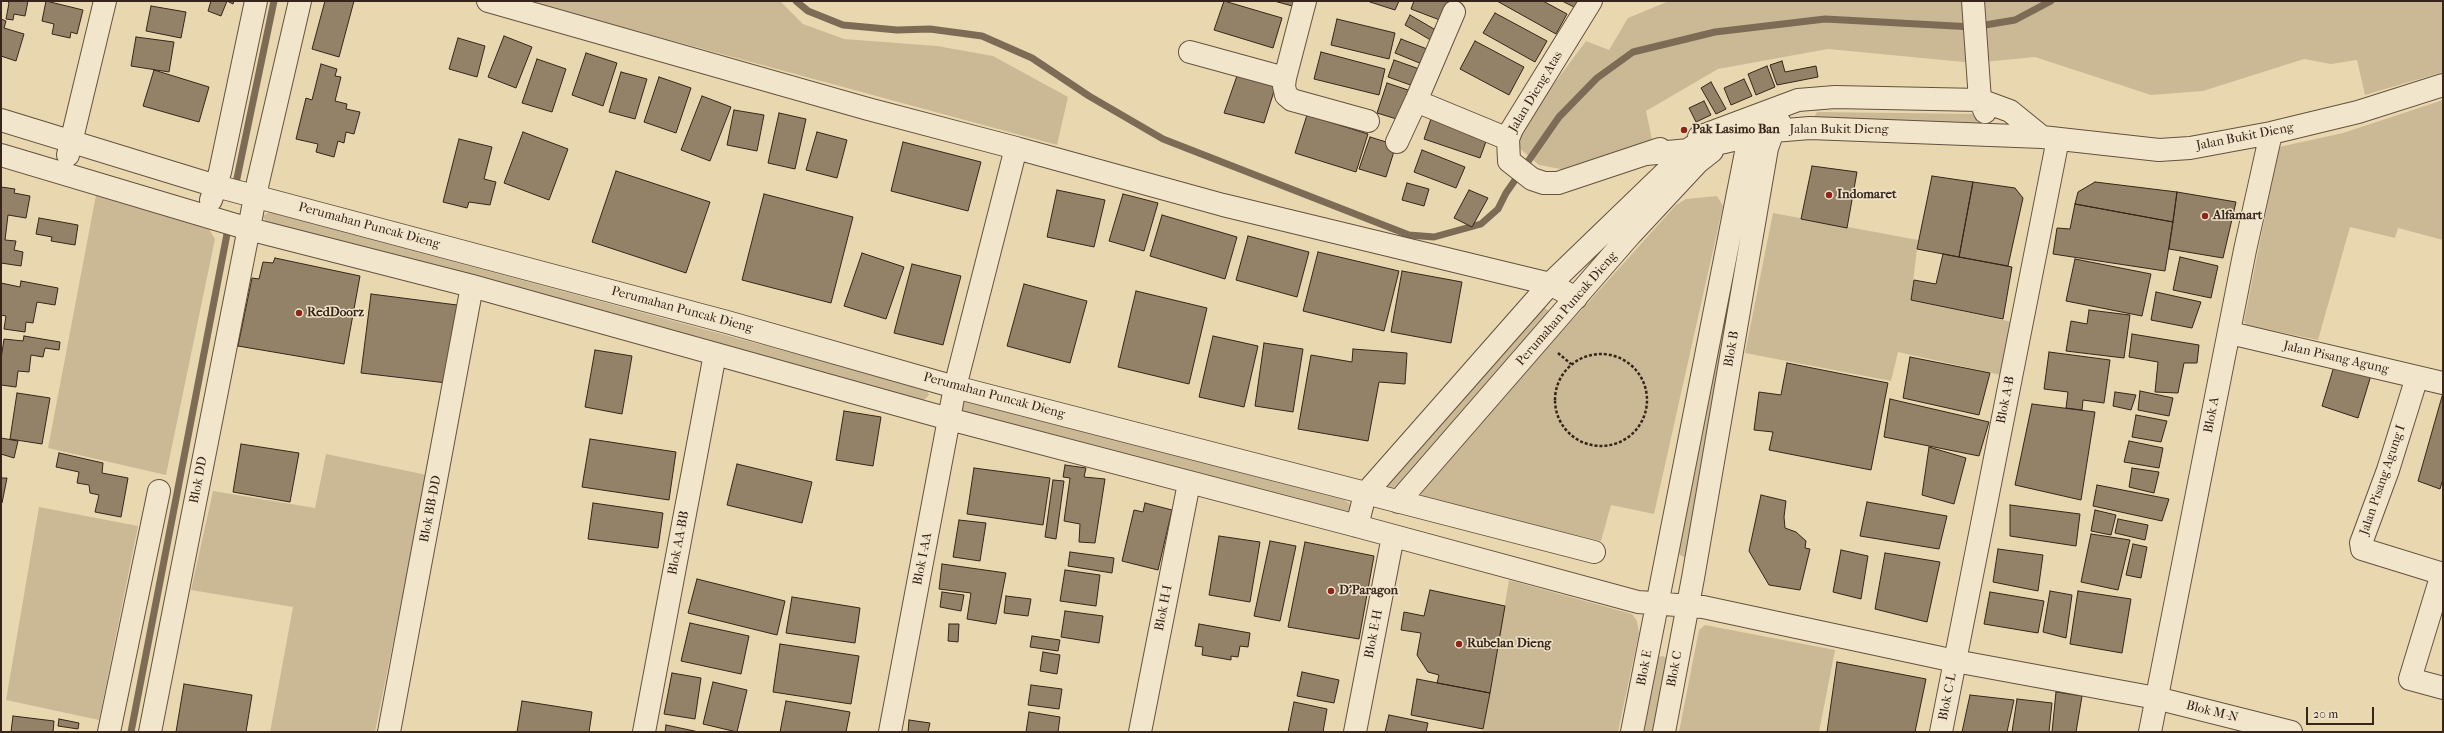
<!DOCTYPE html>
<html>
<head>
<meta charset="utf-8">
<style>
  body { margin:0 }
  #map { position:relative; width:2444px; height:733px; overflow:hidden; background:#e9d8af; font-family:"IM FELL French Canon",serif }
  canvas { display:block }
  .frame { position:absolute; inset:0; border:2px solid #37241b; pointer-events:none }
  .scale { position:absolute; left:2306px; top:707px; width:68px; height:18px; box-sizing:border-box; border:2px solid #37241b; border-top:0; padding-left:5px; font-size:12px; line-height:14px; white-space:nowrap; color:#37241b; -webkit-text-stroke:3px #f1e6cb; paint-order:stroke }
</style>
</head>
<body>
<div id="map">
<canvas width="2444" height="733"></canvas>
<div class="frame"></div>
<div class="scale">20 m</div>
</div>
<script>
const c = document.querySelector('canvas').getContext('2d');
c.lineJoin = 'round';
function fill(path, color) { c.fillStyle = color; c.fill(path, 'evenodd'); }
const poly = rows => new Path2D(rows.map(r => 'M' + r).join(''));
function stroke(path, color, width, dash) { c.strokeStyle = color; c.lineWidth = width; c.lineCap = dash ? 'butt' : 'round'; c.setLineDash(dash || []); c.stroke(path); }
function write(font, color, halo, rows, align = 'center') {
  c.font = font + ' "IM FELL French Canon",serif'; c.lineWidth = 3; c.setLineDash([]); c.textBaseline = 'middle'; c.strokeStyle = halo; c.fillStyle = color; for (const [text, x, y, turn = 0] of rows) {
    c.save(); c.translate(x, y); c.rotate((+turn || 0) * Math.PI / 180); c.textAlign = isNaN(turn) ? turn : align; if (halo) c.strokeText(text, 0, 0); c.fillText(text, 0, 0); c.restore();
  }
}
const green = poly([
  [526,1,780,1,803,24,844,39,937,46,993,56,1068,97,1057,145],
  [1669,1,2443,1,2443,72,2365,95,2357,60,2331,64,2304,59,2203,91,2151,95,2035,57,1974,63,1828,49,1718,69,1646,111,1653,144,1571,171,1539,165,1517,146,1524,124,1586,41,1609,50,1628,18],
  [2443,100,2443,240,2398,228,2395,238,2350,227,2318,340,2246,325,2244,321,2279,147,2343,133],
  [1817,112,1982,114,1986,122,1984,124,1814,117],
  [96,195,209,229,215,239,166,475,48,448],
  [1717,196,1723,206,1654,514,1611,505,1601,541,1424,498,1420,493,1421,488,1676,205,1686,199],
  [269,212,922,388,927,391,929,395,924,400,918,400,266,222,263,216],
  [1773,213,1918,240,1911,300,2012,322,2001,375,1898,352,1891,381,1745,353],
  [1748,215,1688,554,1684,557,1680,555,1679,552,1742,217],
  [1542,307,1548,310,1548,316,1390,494,1382,487],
  [968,401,1344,500,1349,503,1351,508,1345,514,960,411,961,403],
  [326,454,427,475,375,732,270,732,293,607,191,590,213,491,315,508],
  [39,507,138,526,99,720,6,700],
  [1509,580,1632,614,1637,621,1639,633,1618,732,1483,732],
  [1705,625,1835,650,1819,732,1679,732,1699,630],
  [1663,656,1668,659,1655,732,1641,732,1657,657]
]);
const stream = poly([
  [796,1,808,11,843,25,897,30,930,29,982,36,1032,58,1089,96,1163,139,1409,235,1434,237,1481,224,1498,209,1506,193,1559,117,1597,78,1633,52,1715,32,1825,19,1973,27,2015,20,2051,1],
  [236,183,274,1],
  [131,732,227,234]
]);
const building = poly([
  [7,1,28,1,25,16,14,14,13,20,6,19,9,3,7,1],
  [46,1,83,10,77,34,71,32,70,38,52,34,54,24,42,21,46,1],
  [211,1,210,1,234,1,233,4,227,1,221,16,208,11,211,1],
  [325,1,354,1,339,57,312,49,325,1],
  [1224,1,1282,18,1273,48,1214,30,1224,1],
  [1274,1,1297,1,1296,7,1274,1],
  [1367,1,1399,1,1395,10,1367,1],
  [1414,1,1448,1,1452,3,1445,22,1411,9,1414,1],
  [1497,1,1543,1,1567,14,1556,34,1497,1],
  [1562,1,1587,1,1582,11,1562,1],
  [151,6,186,12,181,38,146,31,151,6],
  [1495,13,1547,41,1535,62,1483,33,1495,13],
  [1410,15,1439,32,1434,42,1405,25,1410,15],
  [1,19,6,21,4,28,24,34,16,61,1,56,1,19],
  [1337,19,1395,33,1389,59,1331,45,1337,19],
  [504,36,532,47,516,88,488,77,504,36],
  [136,37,174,42,169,72,131,66,136,37],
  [458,38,485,46,477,77,449,69,458,38],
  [1401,39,1427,49,1422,64,1395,53,1401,39],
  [1475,41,1524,67,1509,95,1460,69,1475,41],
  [1321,52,1385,69,1379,95,1314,79,1321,52],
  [586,53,617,63,603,106,572,95,586,53],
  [537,59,566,69,552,112,522,103,537,59],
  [1394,60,1422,70,1416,87,1388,77,1394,60],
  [1782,61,1785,72,1816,66,1818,77,1777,85,1770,65,1782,61],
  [321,64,337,69,335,76,341,77,335,101,347,104,346,109,360,112,354,134,346,132,344,143,338,141,334,157,316,152,318,144,296,139,306,98,312,100,321,64],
  [1767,66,1775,87,1756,95,1748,74,1767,66],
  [154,70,209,87,199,122,143,106,154,70],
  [621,72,647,79,635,119,609,112,621,72],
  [1238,73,1276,85,1264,123,1224,113,1238,73],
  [659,77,691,88,676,133,644,122,659,77],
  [1744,79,1752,96,1731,105,1724,88,1744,79],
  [1711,82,1726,109,1716,114,1701,88,1711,82],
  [1387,83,1411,91,1400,120,1377,113,1387,83],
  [702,96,731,107,710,161,681,150,702,96],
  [1704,101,1711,115,1696,122,1689,108,1704,101],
  [734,110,764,115,757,151,727,145,734,110],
  [779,113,806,119,795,169,768,163,779,113],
  [1307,115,1368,134,1356,172,1295,153,1307,115],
  [1432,116,1488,136,1480,158,1424,139,1432,116],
  [523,132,568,149,549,200,504,183,523,132],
  [817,132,847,140,837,178,806,170,817,132],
  [1370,137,1396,145,1386,177,1359,169,1370,137],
  [459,139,492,147,484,179,496,182,490,205,469,202,467,208,443,202,459,139],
  [903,142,981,162,968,211,891,191,903,142],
  [1422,150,1465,167,1456,188,1414,172,1422,150],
  [1812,166,1857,172,1847,228,1801,219,1812,166],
  [616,171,710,202,686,273,592,242,616,171],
  [1932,176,1973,182,1959,257,1917,249,1932,176],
  [1973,182,2015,188,2023,198,2008,266,1959,257,1973,182],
  [2095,182,2177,192,2173,222,2075,204,2078,192,2095,182],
  [1407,183,1429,189,1424,206,1402,200,1407,183],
  [1,187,15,189,14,193,30,196,26,218,8,215,5,240,16,241,14,250,23,252,21,266,1,263,1,187],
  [1057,190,1105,200,1094,247,1047,237,1057,190],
  [1469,190,1488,198,1472,227,1454,218,1469,190],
  [2177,192,2236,202,2223,258,2169,249,2177,192],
  [764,194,853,217,831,303,742,280,764,194],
  [1123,194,1158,203,1144,251,1109,241,1123,194],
  [2075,204,2173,222,2165,271,2053,254,2057,228,2070,229,2075,204],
  [1162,215,1237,237,1225,279,1150,256,1162,215],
  [39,218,78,225,75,245,51,241,52,237,36,234,39,218],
  [1248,236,1309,252,1297,297,1236,280,1248,236],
  [1318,252,1399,271,1384,331,1303,311,1318,252],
  [862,253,904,267,886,319,844,306,862,253],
  [1943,254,2012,267,2003,319,1911,300,1914,280,1936,284,1943,254],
  [2180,257,2218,266,2211,298,2173,290,2180,257],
  [275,258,360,276,344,364,238,346,252,278,259,279,263,262,273,263,275,258],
  [2075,259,2151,274,2142,316,2066,301,2075,259],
  [912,264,961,276,943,345,894,333,912,264],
  [1402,271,1462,282,1451,343,1391,332,1402,271],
  [21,281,58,288,55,305,37,302,33,323,26,322,25,332,4,329,6,316,1,315,1,283,20,287,21,281],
  [1024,284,1087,301,1070,363,1007,346,1024,284],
  [1136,291,1207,308,1189,384,1118,367,1136,291],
  [2156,292,2201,302,2192,328,2151,320,2156,292],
  [371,294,457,305,447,383,361,373,371,294],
  [2089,310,2130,315,2124,358,2066,351,2071,321,2087,324,2089,310],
  [2132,334,2199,345,2197,363,2184,363,2178,393,2155,392,2158,362,2129,357,2132,334],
  [24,336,60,342,59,350,45,348,43,357,31,355,29,372,18,371,16,387,1,385,1,359,4,339,23,341,24,336],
  [1213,336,1258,346,1244,407,1199,397,1213,336],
  [1264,343,1303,349,1293,412,1255,406,1264,343],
  [1353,349,1407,353,1405,384,1379,382,1368,441,1298,429,1311,355,1352,362,1353,349],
  [595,350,632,356,622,414,585,407,595,350],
  [2049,352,2110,360,2104,403,2083,400,2082,410,2066,408,2068,392,2044,389,2049,352],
  [1910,357,1990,373,1979,415,1903,398,1910,357],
  [1787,363,1888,383,1871,470,1769,450,1773,432,1754,430,1759,392,1781,395,1787,363],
  [2335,363,2372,372,2358,418,2322,406,2335,363],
  [2140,391,2173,398,2169,416,2138,410,2140,391],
  [2115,392,2136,395,2131,410,2113,406,2115,392],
  [17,393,50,398,42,444,10,439,17,393],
  [2443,393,2443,479,2440,489,2418,481,2443,393],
  [1890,399,1989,422,1979,456,1884,437,1890,399],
  [2032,404,2095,412,2081,500,2015,485,2032,404],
  [844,411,881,417,873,466,836,460,844,411],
  [2136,415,2167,421,2161,442,2132,437,2136,415],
  [1,438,18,441,14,458,1,454,1,438],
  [590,439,676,452,669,500,582,487,590,439],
  [2129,441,2163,448,2159,468,2124,462,2129,441],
  [241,444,299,453,290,502,233,492,241,444],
  [1929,447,1966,458,1954,504,1922,495,1929,447],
  [59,453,103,463,102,473,128,478,121,517,95,512,99,495,90,493,89,485,77,483,79,472,56,467,59,453],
  [737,464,812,482,802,523,727,505,737,464],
  [1065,465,1086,468,1084,477,1105,479,1095,543,1079,542,1080,524,1064,521,1070,478,1063,477,1065,465],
  [974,468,1050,478,1043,525,967,514,974,468],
  [2132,468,2159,472,2154,493,2129,487,2132,468],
  [1,478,7,478,2,503,1,503,1,478],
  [1053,480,1064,481,1056,539,1045,537,1053,480],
  [2097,485,2169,499,2162,521,2093,506,2097,485],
  [1761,495,1786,501,1784,517,1785,528,1796,532,1806,541,1805,548,1810,549,1800,590,1769,585,1749,551,1761,495],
  [1867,502,1947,516,1939,549,1860,536,1867,502],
  [593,503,663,513,658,548,588,539,593,503],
  [1145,503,1172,510,1158,570,1122,561,1134,510,1143,512,1145,503],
  [2010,505,2080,514,2076,546,2010,536,2010,505],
  [2095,510,2116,515,2111,535,2091,531,2095,510],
  [2118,519,2148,525,2145,540,2115,533,2118,519],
  [959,520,986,523,980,561,953,557,959,520],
  [2091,534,2130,540,2118,590,2081,582,2091,534],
  [1219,536,1260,542,1250,602,1209,595,1219,536],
  [1270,541,1296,546,1280,621,1254,616,1270,541],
  [1305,542,1374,556,1359,639,1288,627,1305,542],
  [2133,544,2147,547,2141,578,2126,575,2133,544],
  [1998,549,2043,555,2038,591,1993,582,1998,549],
  [1841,550,1868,556,1861,599,1833,592,1841,550],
  [1070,552,1114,558,1112,573,1068,566,1070,552],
  [1885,553,1940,562,1927,622,1875,609,1885,553],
  [942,564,1006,573,996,624,967,619,971,593,939,589,942,564],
  [1065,570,1100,575,1096,606,1060,601,1065,570],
  [697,579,785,601,777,635,688,613,697,579],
  [1430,590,1505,606,1490,693,1437,683,1439,675,1428,672,1417,655,1421,633,1401,630,1404,612,1424,616,1430,590],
  [2050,591,2072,595,2066,638,2043,632,2050,591],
  [2078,591,2131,599,2122,653,2070,644,2078,591],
  [942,592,964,595,961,611,940,607,942,592],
  [1990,592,2044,601,2038,633,1984,624,1990,592],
  [1006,596,1031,599,1028,616,1004,613,1006,596],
  [792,597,860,608,855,643,786,633,792,597],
  [1065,611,1103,616,1099,643,1061,637,1065,611],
  [690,623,749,636,741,674,681,661,690,623],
  [949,624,959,624,958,642,948,641,949,624],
  [1199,624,1250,633,1248,647,1240,646,1238,657,1231,656,1231,660,1202,655,1203,647,1195,646,1199,624],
  [1032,636,1060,640,1058,651,1030,647,1032,636],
  [780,644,859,656,851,704,773,692,780,644],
  [1043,652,1060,655,1057,674,1040,671,1043,652],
  [1837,662,1926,679,1915,732,1827,732,1837,662],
  [1302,672,1339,680,1334,703,1297,696,1302,672],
  [672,673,701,678,695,719,664,714,672,673],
  [1417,679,1490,693,1483,729,1411,715,1417,679],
  [713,682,747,690,737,732,703,724,713,682],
  [184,684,252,695,246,732,176,732,184,684],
  [1031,685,1062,689,1059,709,1028,705,1031,685],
  [2056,692,2082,696,2076,732,2052,732,2056,692],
  [1970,695,2014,700,2007,732,1962,732,1970,695],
  [2017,699,2052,703,2049,732,2012,732,2017,699],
  [522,701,592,712,589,732,517,732,522,701],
  [786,701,850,712,846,732,780,732,786,701],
  [1294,702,1327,709,1323,732,1288,732,1294,702],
  [1029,712,1060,717,1058,732,1026,732,1029,712],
  [1389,715,1428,723,1426,732,1385,732,1389,715],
  [13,716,54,721,53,732,11,732,13,716],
  [59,719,79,723,78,729,58,726,59,719],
  [909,720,930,723,928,732,908,732,909,720],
  [666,725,699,732,665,732,666,725]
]);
const path = poly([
  [1558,353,1571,364],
  '1555 400a46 46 0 1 1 92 0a46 46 0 1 1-92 0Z'
]);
const minor = poly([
  [488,1,868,109,1016,148,955,387,890,732],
  [1591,1,1512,129,1508,139,1509,161,1532,179,1544,183,1558,183,1660,149],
  [1973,1,1980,100,1985,112],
  [1454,12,1416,101,1508,139],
  [1190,52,1285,78,1305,1],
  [1285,78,1284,86,1286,95,1292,100,1368,121],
  [1,120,216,186,727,322,955,387,1594,552],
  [1699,137,1798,100,1835,97,1980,100,2010,111,2042,137],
  [1397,142,1416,101],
  [1016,148,1223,205,1550,284,1576,298],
  [1646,154,1689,150,1773,131,1810,128,2042,137,2159,150,2190,148,2271,133,2358,112,2443,85],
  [1,155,249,229,472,286,949,419,1357,526,1638,602,1703,607,1955,661,2156,698,2291,732],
  [68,155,105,1],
  [211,200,220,172,256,1],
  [2230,333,2443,383],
  [2417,377,2388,470,2361,543,2362,549,2443,574],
  [1398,502,1630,235,1698,162,1712,151],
  [1357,526,1365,494,1550,284,1692,147],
  [2442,574,2410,679,2443,688],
  [109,732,159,491],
  [150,732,258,182,300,1],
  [389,732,472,286],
  [644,732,715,354],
  [1140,732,1189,483],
  [1355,732,1393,536],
  [1632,732,1749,137,1757,127],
  [1664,732,1693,578,1767,148,1773,131,1780,123],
  [1941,732,2058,139],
  [2150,732,2245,250,2271,133]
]);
const markers = [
  [1684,130,4,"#8f2418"],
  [1829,195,4,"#8f2418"],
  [2205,216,4,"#8f2418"],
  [299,313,4,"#8f2418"],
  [1331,591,4,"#8f2418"],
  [1459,644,4,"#8f2418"]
];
const streetNames = [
  ["Jalan Dieng Atas",1536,92,-59],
  ["Jalan Bukit Dieng",1839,130],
  ["Jalan Bukit Dieng",2245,137,-11],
  ["Perumahan Puncak Dieng",369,226,15],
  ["Perumahan Puncak Dieng",1567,309,-49],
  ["Perumahan Puncak Dieng",682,310,15],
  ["Blok B",1732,349,-80],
  ["Jalan Pisang Agung",2336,358,13],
  ["Perumahan Puncak Dieng",994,396,15],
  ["Blok A-B",2006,400,-79],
  ["Blok A",2212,415,-79],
  ["Blok DD",199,480,-79],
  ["Jalan Pisang Agung I",2383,480,-71],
  ["Blok BB-DD",431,509,-79],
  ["Blok AA-BB",679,543,-79],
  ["Blok I-AA",923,559,-79],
  ["Blok H-I",1164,608,-79],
  ["Blok E-H",1374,634,-79],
  ["Blok E",1645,668,-79],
  ["Blok C",1675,669,-79],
  ["Blok C-L",1948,697,-79],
  ["Blok M-N",2212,712,14]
];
const poiNames = [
  ["Pak Lasimo Ban",1692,130],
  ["Indomaret",1837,195],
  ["Alfamart",2213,216],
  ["RedDoorz",307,313],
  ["D'Paragon",1339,591],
  ["Rubelan Dieng",1467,644]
];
fill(green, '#cbb996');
stroke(stream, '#7d6b56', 7);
fill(building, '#948268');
stroke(building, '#37241b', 1);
stroke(minor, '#645140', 24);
stroke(path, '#37241b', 2.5, [3, 2]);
stroke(minor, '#f1e6cb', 22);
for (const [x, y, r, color] of markers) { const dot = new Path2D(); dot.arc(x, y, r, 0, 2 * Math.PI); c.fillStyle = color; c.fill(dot); stroke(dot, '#f1e6cb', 1.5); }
write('13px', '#37241b', '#f1e6cb', streetNames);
write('bold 13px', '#37241b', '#f1e6cb', poiNames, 'left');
</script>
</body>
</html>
